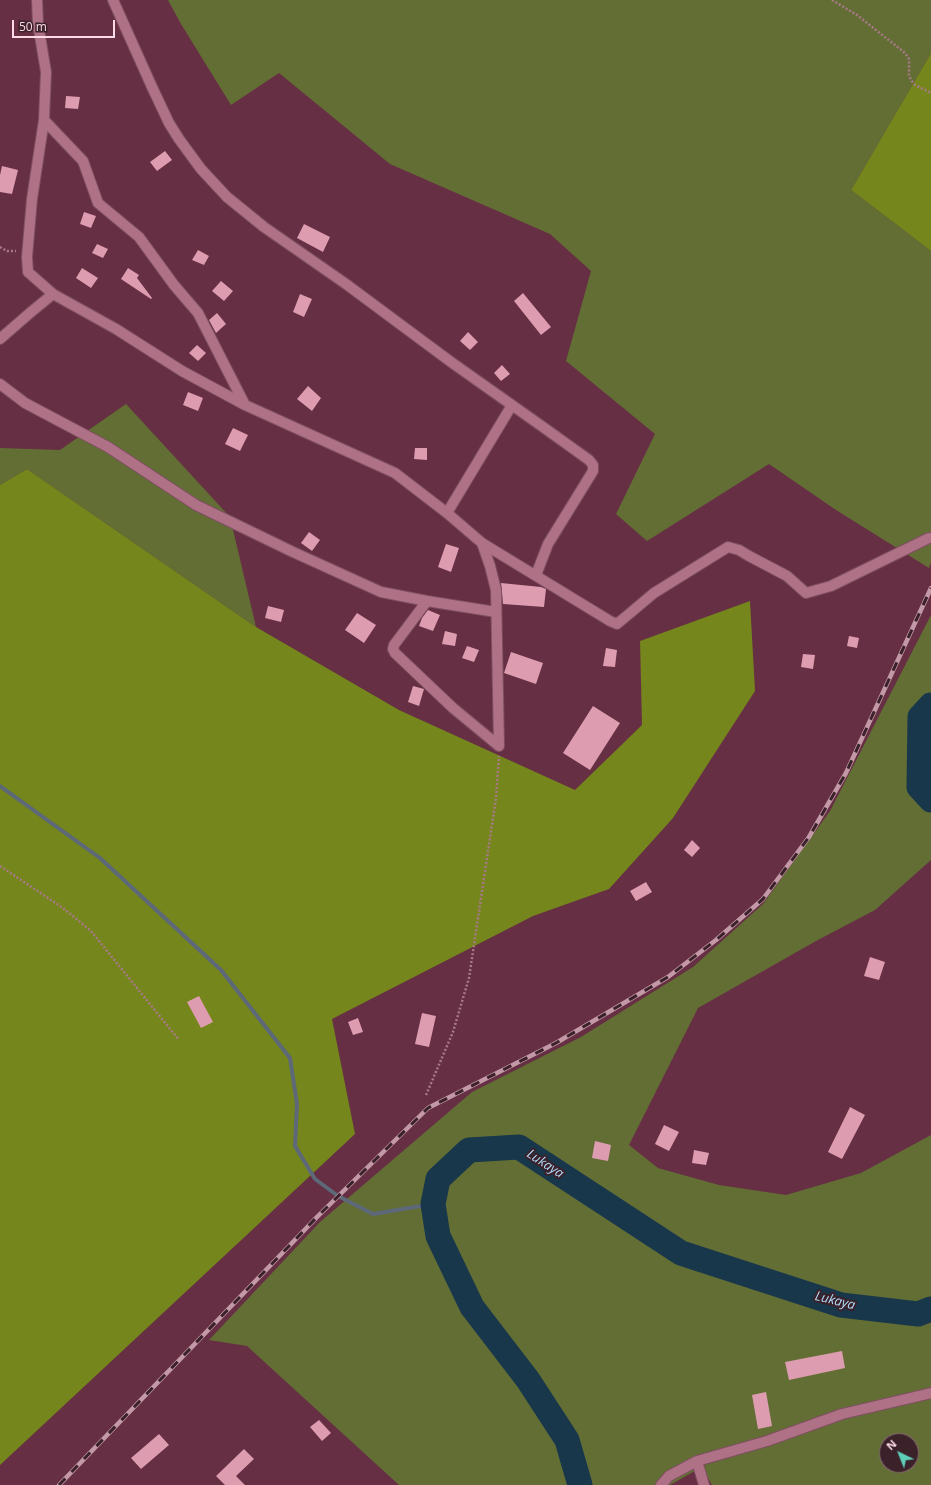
<!DOCTYPE html>
<html>
<head>
<meta charset="utf-8">
<style>
  body { margin:0 }
  #map { position:relative; width:931px; height:1485px; overflow:hidden; background:#662f43; font-family:"Open Sans",sans-serif }
  canvas { display:block }
  .north { position:absolute; left:879px; top:1433px; width:40px; height:40px; box-sizing:border-box; background:#3b212a; border:1px solid #896b74; border-radius:50%; rotate:317deg; font-size:11px; font-weight:700; line-height:16px; text-align:center; color:#fddae4 }
  .north::after { content:''; display:block; margin:auto; width:14px; height:18px; background:#5eceb8; clip-path:polygon(50% 0,100% 100%,50% 72%,0 100%) }
  .scale { position:absolute; left:12px; top:20px; width:103px; height:18px; box-sizing:border-box; border:2px solid #fddae4; border-top:0; padding-left:5px; font-size:12px; line-height:14px; white-space:nowrap; color:#fddae4; -webkit-text-stroke:3px #3b212a; paint-order:stroke }
</style>
</head>
<body>
<div id="map">
<canvas width="931" height="1485"></canvas>
<div class="north">N</div>
<div class="scale">50 m</div>
</div>
<script>
const c = document.querySelector('canvas').getContext('2d');
c.lineJoin = 'round';
function fill(path, color) { c.fillStyle = color; c.fill(path, 'evenodd'); }
const poly = rows => new Path2D(rows.map(r => 'M' + r).join(''));
function stroke(path, color, width, dash) { c.strokeStyle = color; c.lineWidth = width; c.lineCap = dash ? 'butt' : 'round'; c.setLineDash(dash || []); c.stroke(path); }
function write(font, color, halo, rows, align = 'center') {
  c.font = font + ' "Open Sans",sans-serif'; c.lineWidth = 4; c.setLineDash([]); c.textBaseline = 'middle'; c.strokeStyle = halo; c.fillStyle = color; for (const [text, x, y, turn = 0] of rows) {
    c.save(); c.translate(x, y); c.rotate((+turn || 0) * Math.PI / 180); c.textAlign = isNaN(turn) ? turn : align; if (halo) c.strokeText(text, 0, 0); c.fillText(text, 0, 0); c.restore();
  }
}
const green = poly([
  [168,0,931,0,931,53,851,190,931,251,931,562,929,568,836,510,769,464,647,541,616,514,655,434,566,361,591,271,550,234,390,164,279,73,231,105,181,24],
  [126,404,230,517,256,627,27,469,0,485,0,448,60,450],
  [931,615,931,860,875,910,816,941,698,1008,629,1145,658,1168,719,1185,786,1195,861,1173,931,1135,931,1485,712,1485,702,1467,670,1485,399,1485,247,1346,209,1340,320,1222,472,1092,581,1037,693,967,763,904,830,811],
  [887,1441,911,1441,911,1465,887,1465]
]);
const forest = poly([
  [931,53,931,251,851,190],
  [27,469,256,627,399,710,575,790,642,725,640,641,750,601,755,691,673,818,609,889,533,916,332,1019,355,1134,0,1465,0,485]
]);
const stream = poly([
  [0,786,100,858,221,970,290,1058,297,1104,295,1146,315,1179,338,1196,373,1214,433,1204]
]);
const river = poly([
  [931,705,920,717,919,787,931,800],
  [580,1485,567,1440,528,1380,472,1307,438,1236,433,1204,438,1179,469,1150,519,1147,681,1253,841,1305,918,1314,931,1309]
]);
const building = poly([
  [66,96,80,97,78,109,65,108],
  [165,151,172,160,157,171,150,162],
  [2,166,18,170,12,194,0,192,0,175],
  [84,212,96,216,91,228,80,224],
  [304,224,330,237,323,252,297,238],
  [97,244,108,249,103,258,92,253],
  [198,250,209,256,204,265,192,260],
  [82,268,98,278,91,288,76,278],
  [128,268,139,275,137,278,152,298,151,299,121,279],
  [221,281,233,291,224,301,212,291],
  [523,293,551,327,541,335,514,301],
  [300,294,312,299,304,317,293,312],
  [217,313,226,324,216,333,209,320],
  [468,332,478,342,470,350,460,341],
  [197,345,206,353,198,361,189,353],
  [502,365,510,374,501,381,494,373],
  [308,386,321,398,312,411,297,399],
  [188,392,203,398,198,411,183,405],
  [233,428,248,435,240,451,225,444],
  [415,448,427,448,427,460,414,459],
  [309,532,320,540,312,551,301,543],
  [446,544,459,548,451,572,438,567],
  [501,583,541,587,546,589,544,607,503,604],
  [268,606,284,610,281,622,265,618],
  [428,610,440,615,433,631,419,626,422,618],
  [357,613,376,625,364,643,345,630],
  [445,631,457,634,455,646,442,644],
  [849,636,859,638,857,648,847,646],
  [467,646,479,650,474,662,462,658],
  [606,648,617,650,615,667,603,666],
  [511,652,543,663,536,684,504,673],
  [803,654,815,655,813,669,801,667],
  [413,686,424,689,419,706,408,702],
  [593,706,620,723,590,770,563,753],
  [692,840,700,848,692,857,684,850],
  [646,882,652,892,636,901,630,891],
  [870,957,885,962,879,980,864,976],
  [199,996,213,1022,201,1028,187,1002],
  [422,1013,436,1016,429,1047,415,1044],
  [358,1018,363,1032,353,1035,348,1022],
  [850,1107,865,1115,842,1159,828,1152],
  [664,1125,679,1132,669,1151,655,1144],
  [595,1141,611,1145,608,1161,592,1158],
  [694,1150,709,1153,706,1165,692,1163],
  [842,1351,845,1368,789,1380,785,1362],
  [766,1392,772,1426,758,1429,752,1395],
  [319,1420,331,1433,322,1441,310,1427],
  [159,1434,169,1445,141,1469,131,1458],
  [244,1449,254,1459,236,1476,245,1485,225,1485,216,1476]
]);
const path = poly([
  [832,0,857,15,905,53,909,59,909,75,911,80,915,85,931,93],
  [0,247,7,251,16,251],
  [0,866,63,908,91,931,179,1040],
  [426,1095,453,1032,469,978,496,798,499,756]
]);
const street = poly([
  [37,0,38,24,46,72,44,120,32,199,27,257,28,272,53,294,116,329,182,371,245,405,395,473,447,513,482,543,490,566,496,590,499,746],
  [113,0,152,87,169,123,179,139,201,169,227,197,264,227,346,284,451,362,543,427,589,460,593,465,593,471,548,544,536,575],
  [44,120,83,161,98,203,139,237,174,285,198,313,245,405],
  [0,339,31,312,53,294],
  [0,384,25,403,108,447,196,505,293,552,381,592,427,601,496,612],
  [447,513,512,405],
  [482,543,610,621,617,624,654,593,728,547,739,550,749,556,787,576,806,593,831,586,929,538],
  [427,601,394,645,393,649,395,653,453,708,499,746],
  [697,1461,704,1485],
  [661,1485,669,1476,697,1461,767,1441,842,1414,931,1393]
]);
const rail = poly([
  [59,1485,317,1217,428,1108,556,1043,668,977,716,940,763,899,809,837,846,773,931,588]
]);
const waterNames = [
  ["Lukaya",545,1164,33],
  ["Lukaya",835,1301,14]
];
fill(green, '#636e35');
fill(forest, '#75861d');
stroke(stream, '#5d6879', 4);
stroke(river, '#18374b', 25);
fill(building, '#dd9cb0');
stroke(street, '#7e4f61', 12);
stroke(path, '#a87989', 2.5, [2, 2]);
stroke(street, '#af7185', 10);
stroke(rail, '#c499a7', 4.5);
stroke(rail, '#3b212a', 3, [9]);
write('italic 13px', '#afdbfa', '#3b212a', waterNames);
</script>
</body>
</html>
